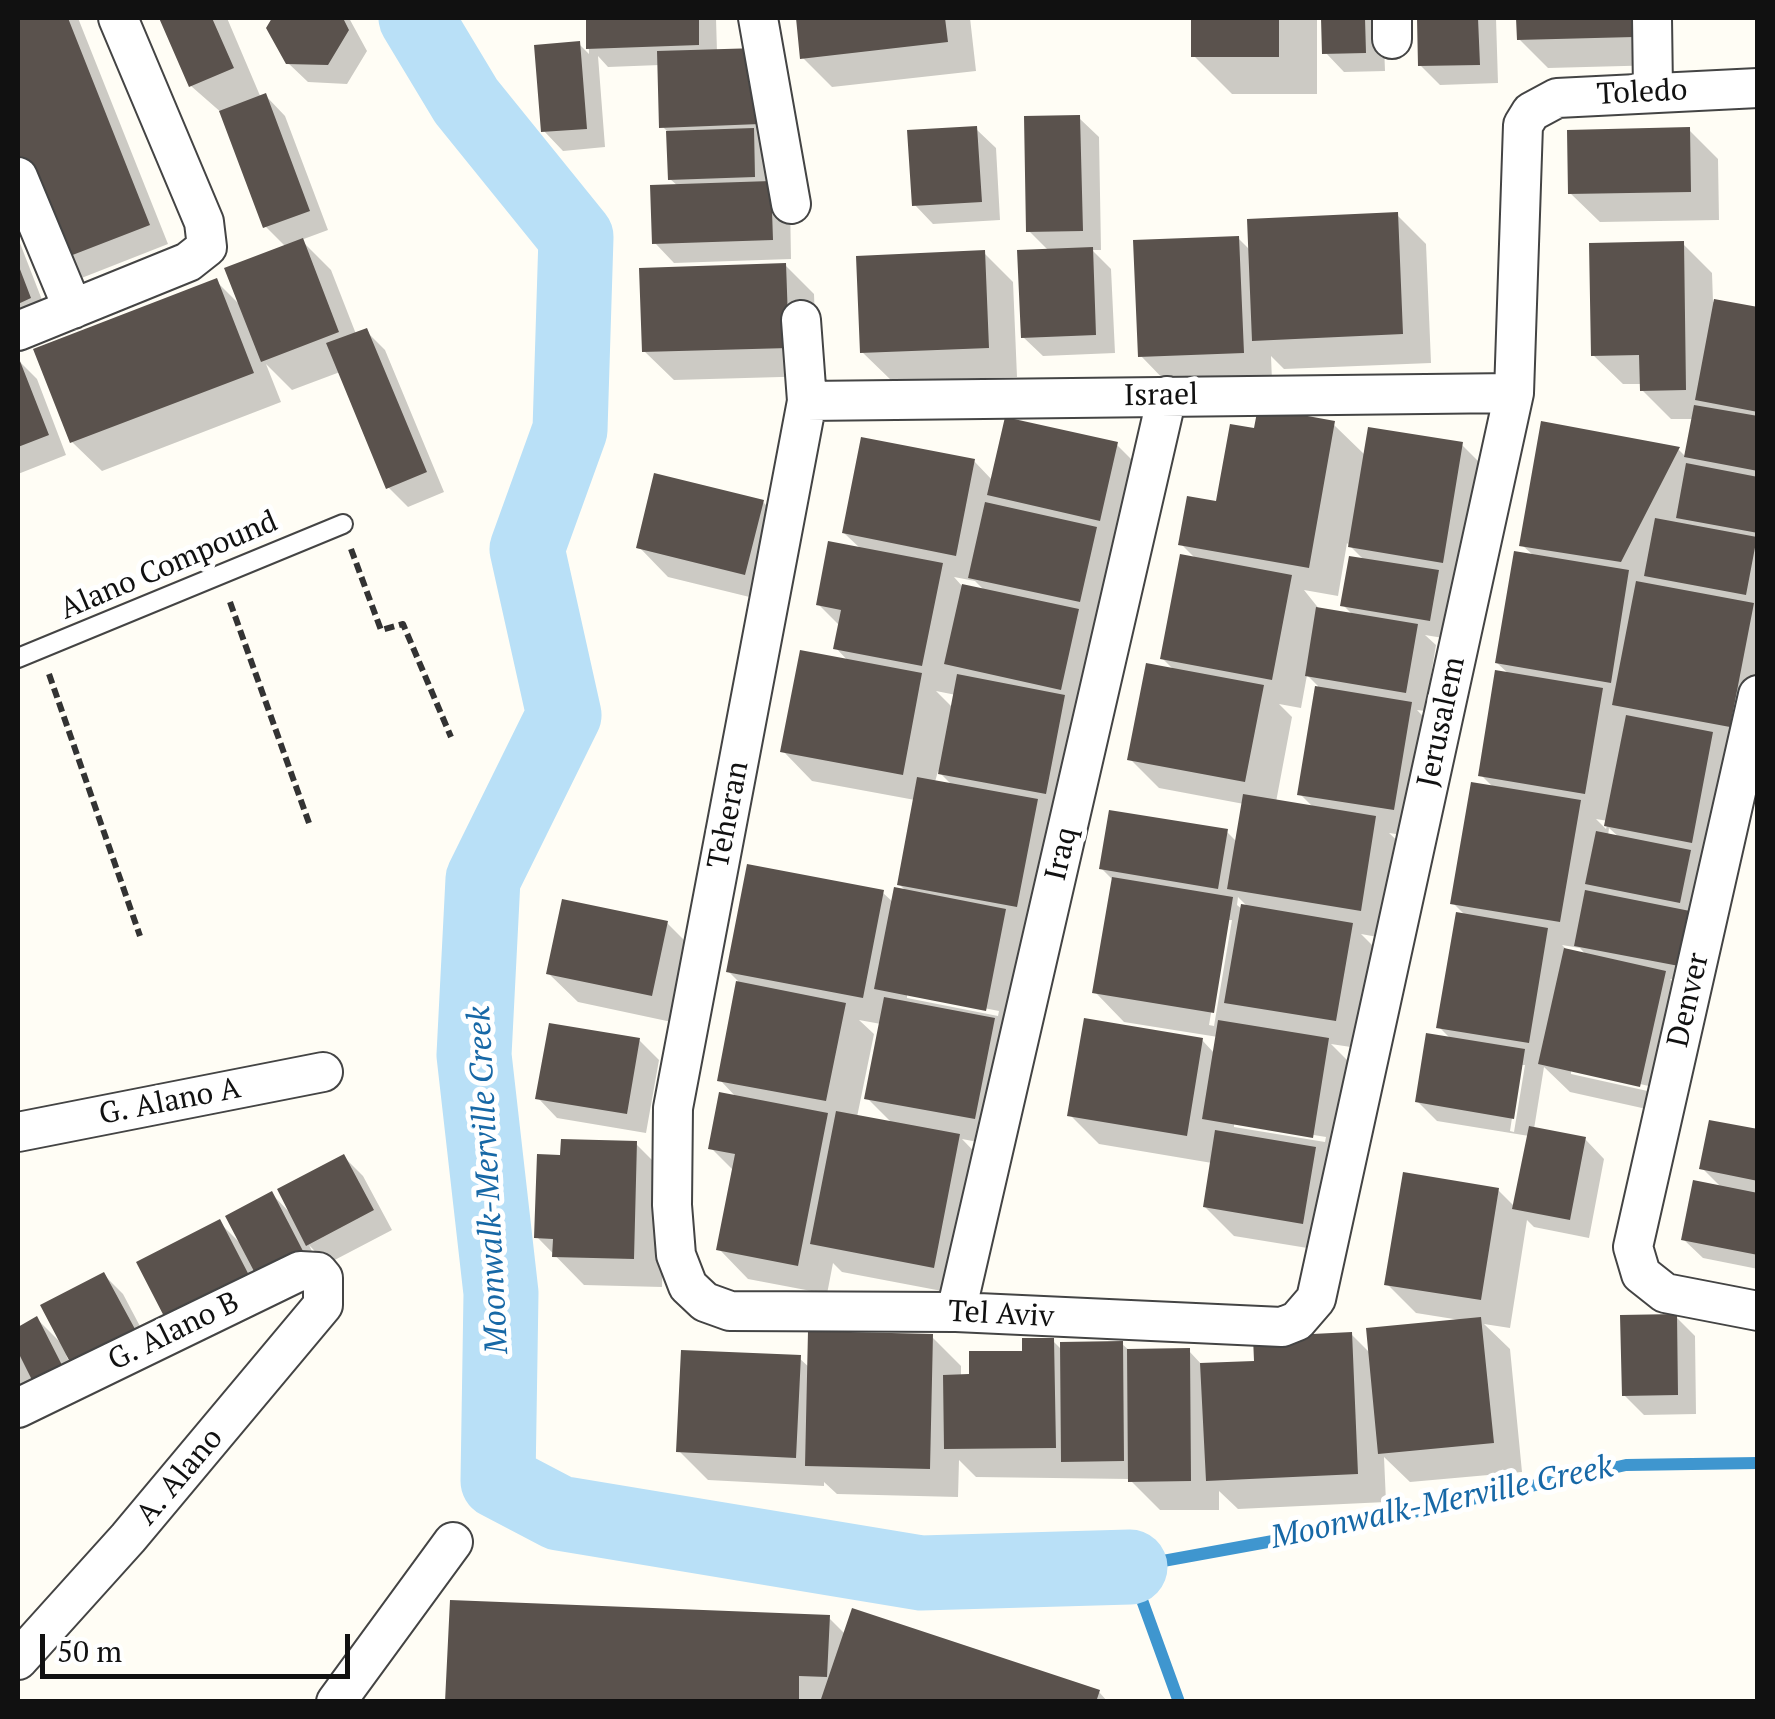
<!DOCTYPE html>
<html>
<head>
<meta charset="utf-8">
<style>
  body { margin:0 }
  #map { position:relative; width:1775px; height:1719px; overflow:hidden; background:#fffdf5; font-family:"PT Serif",serif }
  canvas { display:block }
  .frame { position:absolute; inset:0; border:20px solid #111; pointer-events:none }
  .scale { position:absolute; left:40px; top:1634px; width:310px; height:45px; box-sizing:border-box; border:5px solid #111; border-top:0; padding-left:12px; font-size:30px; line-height:35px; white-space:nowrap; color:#111; -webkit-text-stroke:8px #fff; paint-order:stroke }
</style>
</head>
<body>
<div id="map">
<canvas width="1775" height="1719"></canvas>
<div class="frame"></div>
<div class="scale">50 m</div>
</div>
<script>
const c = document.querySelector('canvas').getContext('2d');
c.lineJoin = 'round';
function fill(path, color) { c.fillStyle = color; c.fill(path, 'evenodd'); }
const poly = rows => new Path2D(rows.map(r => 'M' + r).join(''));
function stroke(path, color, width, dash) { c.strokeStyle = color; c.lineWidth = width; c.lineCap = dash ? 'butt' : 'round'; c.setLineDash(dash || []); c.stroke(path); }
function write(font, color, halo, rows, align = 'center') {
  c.font = font + ' "PT Serif",serif'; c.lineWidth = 10; c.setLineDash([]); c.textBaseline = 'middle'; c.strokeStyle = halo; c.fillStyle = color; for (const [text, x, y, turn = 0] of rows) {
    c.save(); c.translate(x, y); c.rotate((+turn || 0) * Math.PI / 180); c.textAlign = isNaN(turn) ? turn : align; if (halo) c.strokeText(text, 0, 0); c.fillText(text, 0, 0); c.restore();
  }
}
const shadow = poly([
  [18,18,78,18,168,244,79,279,59,260,18,154],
  [162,18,227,18,261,98,266,96,285,116,328,230,301,240,331,270,356,334,366,331,385,350,444,492,408,507,388,487,340,372,292,390,266,364,281,402,102,471,72,442,216,281,242,307,286,247,265,226,223,114,191,86],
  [275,18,349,18,367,51,347,84,308,82,288,63,269,28],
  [588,18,716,18,717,52,757,51,790,202,791,259,674,263,655,243,678,186,670,179,669,133,662,126,660,65,608,67,598,56,605,147,563,151,544,131,579,44,589,54],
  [798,18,970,18,976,71,832,87,802,57],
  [1194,18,1317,18,1317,94,1232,94,1194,56],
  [1324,18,1383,18,1385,71,1344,72,1325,52],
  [1419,18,1496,18,1498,83,1440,85,1420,65],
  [1518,18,1662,18,1662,65,1548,68,1519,39],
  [1079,118,1099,137,1101,250,1092,250,1111,269,1115,353,1043,356,1023,337,1049,251,1029,231],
  [976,129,996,148,1000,220,933,224,914,204],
  [1689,130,1718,159,1719,220,1600,222,1570,193],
  [1397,215,1426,244,1431,363,1284,369,1271,356,1272,381,1170,386,1141,356,1238,238,1251,251],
  [18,238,49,318,18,330],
  [1683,244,1712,273,1713,302,1758,310,1758,754,1726,748,1741,763,1698,984,1670,979,1694,1002,1669,1114,1570,1092,1544,1067,1534,1129,1585,1139,1604,1159,1589,1238,1534,1227,1527,1220,1510,1328,1484,1324,1510,1349,1522,1472,1410,1482,1384,1457,1386,1502,1238,1509,1219,1491,1219,1510,1160,1510,1129,1479,976,1477,959,1460,958,1497,837,1494,824,1482,824,1486,708,1480,679,1451,799,1358,810,1368,932,1337,961,1366,961,1377,972,1377,1053,1341,1063,1351,1122,1344,1130,1351,1189,1351,1203,1366,1257,1363,1351,1334,1371,1354,1460,1320,1416,1313,1387,1284,1498,1190,1515,1207,1529,1136,1437,1121,1417,1101,1451,1039,1439,1027,1466,916,1453,903,1494,788,1481,775,1510,675,1497,663,1534,556,1522,545,1543,424,1679,450,1686,457,1694,419,1671,419,1642,390,1642,384,1623,384,1593,355],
  [1596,819,1608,821,1606,829],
  [1609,828,1620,838,1608,836],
  [1562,945,1580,948,1587,956,1568,951],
  [1520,1065,1525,1065,1514,1132,1510,1131],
  [1571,1068,1653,1087,1652,1092,1571,1074],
  [984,253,1013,282,1017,377,892,381,862,352],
  [785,265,814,294,817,376,674,380,644,351],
  [18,360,37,379,66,455,18,474],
  [1333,424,1366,456,1462,445,1491,474,1449,639,1425,635,1436,645,1425,711,1417,710,1440,734,1423,838,1389,833,1404,847,1389,939,1361,934,1381,954,1364,1049,1331,1044,1357,1070,1332,1252,1234,1236,1205,1207,1212,1163,1099,1144,1070,1115,1202,1040,1215,1054,1218,1037,1124,1022,1095,992,1114,881,1102,869,1227,832,1237,842,1244,804,1159,788,1130,759,1175,671,1162,658,1196,559,1181,544,1218,504,1256,431],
  [1347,543,1365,561,1343,605,1354,616,1320,610,1304,590,1338,596],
  [1307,675,1318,686,1300,794,1314,808,1276,802,1292,717,1279,704,1301,708],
  [1238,897,1249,908,1243,910,1237,905],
  [1227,920,1232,920,1214,1026,1209,1025],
  [1234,1122,1326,1137,1325,1142,1234,1127],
  [1116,444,1146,474,1129,548,1111,544,1125,558,1109,630,1093,626,1107,640,1004,1147,962,1139,988,1166,963,1295,842,1272,833,1263,827,1294,748,1279,719,1249,735,1172,711,1148,737,1098,720,1080,738,981,728,971,883,893,894,903,908,893,899,884,915,800,812,781,783,751,849,662,836,648,840,626,818,604,861,549,844,533,974,461,993,481],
  [954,577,975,581,985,591,962,586],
  [936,691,956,695,953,708],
  [938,771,953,786,935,782],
  [907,993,999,1011,998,1016,907,998],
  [859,1020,881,1024,867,1098,893,1124,857,1117,874,1034],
  [763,502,792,531,774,603,668,577,639,547],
  [667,923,696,952,681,1024,578,1002,548,973],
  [639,1040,659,1060,646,1133,557,1118,538,1098],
  [1758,1132,1758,1269,1703,1258,1683,1239,1722,1188,1702,1168],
  [636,1144,665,1173,662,1287,584,1285,537,1237,563,1157],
  [344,1157,363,1176,392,1230,327,1264,309,1245,321,1270,189,1342,219,1222,241,1244,272,1194,291,1214],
  [104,1275,123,1294,152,1349,91,1380,66,1355,82,1388,18,1426,18,1329,37,1319,62,1344],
  [1676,1317,1695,1336,1696,1414,1644,1415,1624,1395],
  [829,1618,845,1634,1099,1692,1108,1702,447,1702]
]);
const stream = poly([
  [1179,1702,1130,1567,1328,1531,1626,1465,1758,1463]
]);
const river = poly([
  [416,18,466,101,576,237,570,430,527,549,564,715,483,879,474,1055,501,1293,498,1481,559,1513,921,1573,1130,1567]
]);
const building = poly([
  [18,18,68,18,150,225,57,261,18,161],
  [159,18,212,18,234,68,189,87],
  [272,18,343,18,349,30,328,65,286,64,266,28],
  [586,18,699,18,699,45,586,49],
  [796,18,945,18,948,42,800,59],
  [1191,18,1279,18,1279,57,1191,57],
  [1321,18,1365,18,1366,53,1322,54],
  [1417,18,1478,18,1480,65,1418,66],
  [1516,18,1634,18,1634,37,1517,40],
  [580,41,587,129,541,132,534,45],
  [758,48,760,124,659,128,657,51],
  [266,93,310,211,263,228,219,111],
  [1080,115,1083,231,1026,232,1024,116],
  [977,126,982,202,912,206,907,130],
  [1690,127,1691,192,1568,194,1567,130],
  [754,128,755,177,668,180,666,131],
  [771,181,773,240,652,244,650,185],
  [1398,212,1403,334,1252,341,1247,219],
  [1239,236,1244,353,1138,357,1133,240],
  [303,238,339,332,261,362,224,268],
  [1684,241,1686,390,1640,391,1639,355,1591,356,1589,243],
  [1093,247,1096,335,1021,338,1017,250],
  [985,250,989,348,860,353,856,256],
  [786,263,789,348,642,352,639,268],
  [18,264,31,298,18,304],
  [217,278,254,373,70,443,33,349],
  [1714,299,1758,307,1758,412,1695,400],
  [367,328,427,472,386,489,326,343],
  [18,356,49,435,18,447],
  [1694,405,1758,416,1758,471,1684,457],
  [1258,407,1335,421,1309,568,1178,545,1187,496,1216,501,1230,424,1254,428],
  [1005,417,1118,442,1100,521,987,495],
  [1541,421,1680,447,1621,562,1519,546],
  [1368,427,1463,442,1443,563,1348,547],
  [861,437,975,459,956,556,842,533],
  [1686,463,1758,477,1758,533,1676,518],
  [654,473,764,500,745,575,636,548],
  [985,502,1097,527,1080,602,968,578],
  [1655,518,1757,537,1746,595,1644,576],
  [828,541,943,563,922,666,833,649,841,610,816,605],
  [1514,551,1629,570,1611,683,1495,663],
  [1180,554,1292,575,1272,680,1160,659],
  [1349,556,1439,570,1430,621,1340,606],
  [1636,581,1754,603,1730,727,1612,705],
  [962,584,1079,609,1061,690,944,664],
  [1316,607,1418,624,1406,693,1305,676],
  [800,650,922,673,903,775,780,752],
  [1146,663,1264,685,1245,782,1127,760],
  [1495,670,1603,688,1585,794,1478,776],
  [957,674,1065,695,1046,794,938,774],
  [1315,686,1412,702,1394,810,1297,795],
  [1626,715,1713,732,1692,843,1604,826],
  [917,777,1038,799,1017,907,897,885],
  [1471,782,1581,800,1560,922,1450,904],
  [1243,794,1376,816,1361,911,1227,889],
  [1109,810,1228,829,1218,889,1099,869],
  [1596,831,1691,850,1680,903,1585,884],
  [747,864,884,890,863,998,726,972],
  [1112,877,1233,897,1214,1013,1092,993],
  [894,887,1006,909,986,1011,874,989],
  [1585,890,1690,911,1679,966,1574,946],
  [562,899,668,921,652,996,546,974],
  [1241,904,1353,923,1336,1021,1224,1003],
  [1456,912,1548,928,1529,1043,1436,1028],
  [1564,948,1666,971,1640,1087,1538,1064],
  [736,981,846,1003,826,1101,717,1081],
  [884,997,995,1018,975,1119,864,1099],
  [1084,1018,1203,1038,1187,1136,1067,1116],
  [1218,1020,1329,1038,1313,1138,1202,1119],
  [549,1023,640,1038,627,1114,535,1099],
  [1426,1033,1525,1049,1514,1119,1415,1102],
  [719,1092,828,1113,798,1266,716,1250,735,1154,708,1149],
  [836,1111,960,1134,934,1268,810,1244],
  [1709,1120,1758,1129,1758,1181,1699,1169],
  [1529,1126,1586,1137,1570,1220,1512,1209],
  [1215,1130,1316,1147,1303,1224,1203,1207],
  [561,1139,637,1141,634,1259,552,1257,553,1239,534,1238,537,1154,560,1155],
  [344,1154,374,1210,306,1246,277,1189],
  [1403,1172,1499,1188,1481,1300,1384,1285],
  [1693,1180,1758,1193,1758,1255,1681,1240],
  [272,1191,303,1251,256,1275,225,1216],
  [220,1219,252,1281,168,1324,136,1262],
  [104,1272,135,1329,70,1362,40,1305],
  [1677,1314,1678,1395,1622,1396,1620,1315],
  [37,1316,64,1369,34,1384,18,1352,18,1327],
  [1481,1317,1494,1443,1378,1454,1366,1328],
  [808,1331,933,1334,930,1469,805,1466],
  [1352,1332,1358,1474,1206,1481,1200,1363,1254,1361,1253,1337],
  [1022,1338,1054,1338,1056,1448,944,1449,943,1375,969,1374,969,1351,1022,1351],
  [1123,1341,1124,1461,1061,1462,1060,1342],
  [1190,1348,1191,1481,1128,1482,1127,1349],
  [681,1350,801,1355,796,1458,676,1452],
  [450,1600,830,1615,827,1677,799,1676,799,1702,445,1702],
  [852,1608,1100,1690,1096,1702,820,1702]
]);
const path = poly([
  [351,549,381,630,403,624,451,737],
  [230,602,309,823],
  [49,674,140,936]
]);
const lane = poly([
  [18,658,343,524]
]);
const street = poly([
  [758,18,791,204],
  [1392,18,1392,39],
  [1652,18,1653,90],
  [18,177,73,309],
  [801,320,807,401,673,1108,672,1205,676,1255,688,1286,705,1302,730,1311,956,1312,1282,1327,1297,1321,1316,1299,1514,393,1523,125,1531,112,1557,98,1758,88],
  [18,331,188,262,207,247,204,222,118,18],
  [807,401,1514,393],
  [1758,695,1633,1247,1641,1274,1665,1293,1758,1311],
  [18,1132,323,1072],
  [956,1312,1167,396],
  [18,1408,300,1271,318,1272,323,1278,323,1305,128,1538,18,1660],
  [336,1702,453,1542]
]);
const streetNames = [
  ["Toledo",1642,93,-3],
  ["Israel",1161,396,-1],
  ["Alano Compound",169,566,-23],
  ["Jerusalem",1442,722,-78],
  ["Teheran",729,815,-79],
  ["Iraq",1062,854,-77],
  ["Denver",1689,1000,-77],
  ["G. Alano A",170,1102,-11],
  ["Tel Aviv",1001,1315,3],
  ["G. Alano B",174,1332,-26],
  ["A. Alano",180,1477,-50]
];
const waterNames = [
  ["Moonwalk-Merville Creek",489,1180,-93],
  ["Moonwalk-Merville Creek",1442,1503,-12]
];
fill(shadow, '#0003');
stroke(stream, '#3f96cf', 12);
stroke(river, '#b9e0f7', 75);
fill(building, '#5a524d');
stroke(lane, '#444', 22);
stroke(street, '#444', 42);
stroke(path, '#333', 6, [10, 5]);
stroke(lane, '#fff', 18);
stroke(street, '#fff', 38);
write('30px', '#111', '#fff', streetNames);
write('italic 32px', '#1768a6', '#fff', waterNames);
</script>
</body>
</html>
